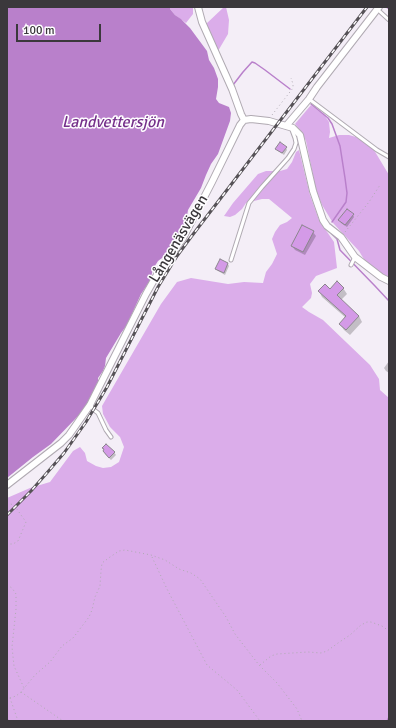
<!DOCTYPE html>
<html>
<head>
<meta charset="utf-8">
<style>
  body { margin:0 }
  #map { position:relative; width:396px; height:728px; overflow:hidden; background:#f4eef7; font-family:Signika,sans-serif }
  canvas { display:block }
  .frame { position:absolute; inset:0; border:8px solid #3b383c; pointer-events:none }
  .scale { position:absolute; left:16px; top:24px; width:85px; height:18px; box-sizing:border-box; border:2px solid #3b383c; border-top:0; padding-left:5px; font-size:12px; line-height:14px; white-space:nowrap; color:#3b383c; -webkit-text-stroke:3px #fefdff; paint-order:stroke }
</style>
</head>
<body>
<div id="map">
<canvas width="396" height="728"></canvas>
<div class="frame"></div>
<div class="scale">100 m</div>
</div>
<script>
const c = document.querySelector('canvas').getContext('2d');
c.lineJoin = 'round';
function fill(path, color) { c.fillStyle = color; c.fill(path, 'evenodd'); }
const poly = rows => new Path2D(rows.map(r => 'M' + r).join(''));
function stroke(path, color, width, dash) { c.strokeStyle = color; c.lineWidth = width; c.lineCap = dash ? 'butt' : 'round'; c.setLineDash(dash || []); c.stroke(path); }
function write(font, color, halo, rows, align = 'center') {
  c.font = font + ' Signika,sans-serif'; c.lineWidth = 3; c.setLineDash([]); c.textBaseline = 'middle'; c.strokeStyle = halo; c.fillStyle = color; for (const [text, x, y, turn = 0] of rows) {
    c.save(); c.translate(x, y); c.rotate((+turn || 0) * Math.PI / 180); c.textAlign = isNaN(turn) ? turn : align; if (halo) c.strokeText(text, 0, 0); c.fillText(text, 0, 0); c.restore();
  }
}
const green = poly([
  [170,7,193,7,193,14,186,23,175,15,170,9],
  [224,7,226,7,229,20,228,34,218,51,206,24],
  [311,105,325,116,329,122,330,132,329,138,339,135,349,135,356,137,366,143,374,150,389,175,389,277,380,273,365,261,359,251,333,223,322,205,316,190,306,141,301,131,295,124],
  [299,150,310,195,319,220,334,242,337,268,316,276,310,284,312,293,311,298,302,307,309,312,323,320,370,365,379,379,380,390,389,398,389,721,7,721,7,498,30,488,50,482,73,451,80,447,85,453,87,461,96,466,103,468,111,467,119,462,124,447,120,437,110,427,103,414,102,406,161,304,177,282,191,278,228,284,244,282,263,283,266,272,272,264,277,254,272,239,275,232,280,225,287,222,292,218,269,199,262,199,246,203,242,209,235,215,230,217,224,216,233,203,258,174,266,171,280,171,287,169,292,162,296,152]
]);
const water = poly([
  [7,7,170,7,170,9,175,15,181,19,190,28,207,51,209,60,214,68,218,79,218,87,216,99,219,103,229,107,231,113,230,121,218,154,211,164,206,175,201,188,188,210,186,222,182,227,180,231,179,238,166,255,158,261,153,269,150,281,141,294,127,325,121,333,106,358,105,366,103,371,98,378,98,383,87,405,80,414,51,444,33,457,7,478]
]);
const shadow = poly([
  [286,148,287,150,284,155,278,151,277,149],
  [353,215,354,217,347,227,341,223,340,220],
  [313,232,316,236,305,255,295,250,292,246],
  [221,260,228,264,229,266,225,275,218,271,216,269],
  [343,288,347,294,341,300,359,316,362,322,350,335,344,330,340,324,346,318,322,297,319,291],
  [389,361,389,373,386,371,384,368],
  [105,450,114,452,116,455,111,460,105,454,104,451]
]);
const stream = poly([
  [386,7,389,9],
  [233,85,243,72,252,62,255,63,265,70,290,89],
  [311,104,328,118,332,124,340,146,345,178,347,193,346,202,332,222],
  [332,234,337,239,340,250,375,286,389,301],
  [7,718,8,721],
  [387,721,389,717]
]);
const building = poly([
  [280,142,287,147,282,153,275,149,280,142],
  [347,209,354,214,345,225,338,220,347,209],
  [302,225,314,231,303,252,291,246,302,225],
  [220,259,228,263,224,273,215,269,220,259],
  [337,281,344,288,337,295,359,316,346,330,339,324,346,316,318,291,325,284,330,289,337,281],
  [106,444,115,452,109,458,103,451,104,449,102,448,106,444]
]);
const path = poly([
  [272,115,293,88,293,84,291,78],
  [345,232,369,202,380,185],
  [7,503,14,505,26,522,18,541,13,544,7,544],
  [152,557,167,589,207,665,237,690,260,721],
  [7,585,12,588,16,594,16,609,12,647,14,666,24,688],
  [260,665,271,656,277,654,308,652,321,653,327,651,338,643,350,635,361,625,367,622,371,622,382,626,389,631],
  [21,692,63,721],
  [7,695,10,698,18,721],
  [10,698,16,696,21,692,35,675,50,662,62,646,73,638,89,617,92,610,95,597,100,586,101,571,102,563,110,557,119,551,125,550,151,555,165,560,179,569,191,573,200,579,226,617,235,634,259,665,277,683,297,709,302,721]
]);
const service = poly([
  [377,9,389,20],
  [309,99,377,150,389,157],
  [231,260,249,203,262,187,288,158,294,149,296,143,295,138,292,130],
  [351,265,355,257],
  [90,405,94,410,98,413,106,430,111,437]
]);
const minor = poly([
  [198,7,202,22,232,89,241,114,244,120],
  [286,126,293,128,300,135,313,191,323,220,327,226,341,237,355,257,381,277,389,281],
  [7,485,61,443,69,435,90,405,146,294,158,273,183,238,212,182,240,125,244,120,251,119,269,121,286,126,309,99,317,87,379,7]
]);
const rail = poly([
  [7,515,31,491,46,474,64,453,86,422,107,387,158,287,177,256,191,237,367,7]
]);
const streetNames = [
  ["Långenäsvägen",179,239,-59]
];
const waterNames = [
  ["Landvettersjön",113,123]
];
fill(green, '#dbadea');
fill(water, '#b980cb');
fill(shadow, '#0003');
stroke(stream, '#b980cb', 1.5);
fill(building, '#d49ae7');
stroke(building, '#8c868e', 1);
stroke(service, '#b0aab2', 5);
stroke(minor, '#b0aab2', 8);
stroke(path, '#b0abb3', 1, [1, 3]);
stroke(service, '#fff', 3);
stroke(minor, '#fff', 6);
stroke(rail, '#565257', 3);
stroke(rail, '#fefdff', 1.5, [4.5]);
write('15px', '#3b383c', '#fefdff', streetNames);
write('italic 16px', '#75308a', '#fefdff', waterNames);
</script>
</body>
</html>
